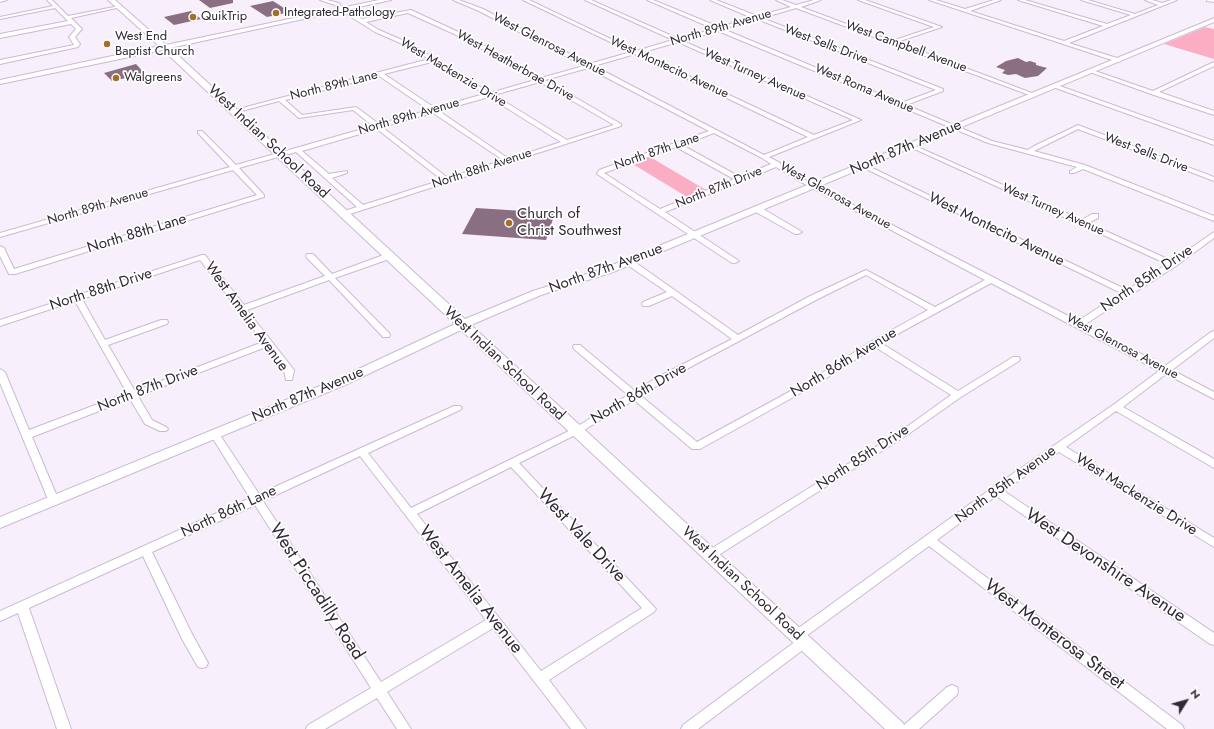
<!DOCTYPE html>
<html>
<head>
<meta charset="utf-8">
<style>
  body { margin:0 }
  #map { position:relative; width:1214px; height:729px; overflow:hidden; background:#f7effb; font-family:Jost,sans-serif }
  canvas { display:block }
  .north { position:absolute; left:1166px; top:681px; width:40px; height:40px; -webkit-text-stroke:3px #fff; paint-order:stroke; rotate:53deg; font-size:11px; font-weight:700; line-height:16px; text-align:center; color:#312a35 }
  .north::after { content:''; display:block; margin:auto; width:14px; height:18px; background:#312a35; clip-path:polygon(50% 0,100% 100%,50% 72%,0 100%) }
</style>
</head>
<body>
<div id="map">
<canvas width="1214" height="729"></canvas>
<div class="north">N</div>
</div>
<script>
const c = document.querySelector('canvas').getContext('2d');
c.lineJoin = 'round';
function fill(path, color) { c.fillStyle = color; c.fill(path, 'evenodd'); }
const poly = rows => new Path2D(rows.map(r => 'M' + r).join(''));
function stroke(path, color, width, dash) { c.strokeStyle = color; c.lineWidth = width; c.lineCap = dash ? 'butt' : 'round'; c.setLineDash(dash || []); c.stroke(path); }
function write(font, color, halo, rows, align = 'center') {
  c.font = font + ' Jost,sans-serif'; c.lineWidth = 3.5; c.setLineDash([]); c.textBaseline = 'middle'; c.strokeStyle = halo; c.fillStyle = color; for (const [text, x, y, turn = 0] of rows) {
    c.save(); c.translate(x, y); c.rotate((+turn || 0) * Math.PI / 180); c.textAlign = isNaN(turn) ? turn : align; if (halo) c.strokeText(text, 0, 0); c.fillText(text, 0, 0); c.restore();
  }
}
const green = poly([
  [1205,27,1214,29,1214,59,1164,44],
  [650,157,706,190,687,197,631,163]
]);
const building = poly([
  [199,0,233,0,233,3,210,8],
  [273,1,290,12,267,17,250,6],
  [191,11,201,19,174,25,164,17],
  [1018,58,1026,62,1030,61,1036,63,1036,65,1047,68,1038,76,1025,78,1016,74,1008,75,1002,73,1005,70,996,67,1006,61],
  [136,64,145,74,112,81,104,73],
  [476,208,555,213,546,240,462,234]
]);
const street = poly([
  [0,0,7,0,0,2,0,0],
  [47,0,52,0,68,16,119,6,121,7,71,18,82,29,75,37,80,44,78,47,0,64,0,60,74,45,69,37,76,29,71,24,0,38,0,34,68,21,55,8,0,19,0,17,53,6,47,0],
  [320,0,327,0,339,3,341,6,362,19,411,10,467,36,541,78,584,66,479,11,453,0,459,0,483,9,589,64,631,52,523,0,529,0,636,51,673,40,585,0,591,0,679,39,714,29,647,0,653,0,719,27,752,18,710,0,716,0,757,16,791,7,776,0,782,0,796,5,814,0,821,0,801,7,892,41,934,27,858,0,865,0,942,27,897,42,1037,95,1032,96,796,8,762,18,943,89,943,91,906,105,992,141,1028,150,1034,146,1078,125,1214,177,1214,181,1078,129,1034,151,1085,165,1214,216,1214,221,1083,169,1074,173,1070,173,1070,171,1077,167,988,143,718,31,683,41,861,120,769,157,780,163,781,165,805,180,1078,321,1121,293,862,167,862,165,866,165,1127,290,1167,264,908,146,913,145,1082,220,1092,214,1098,214,1098,218,1088,223,1172,261,1214,232,1214,238,1176,266,1084,325,1165,366,1211,332,1214,331,1214,338,1172,370,1214,392,1214,399,1166,374,1123,407,1214,459,1214,468,1116,411,1066,447,1214,538,1214,547,1059,452,1004,491,1214,633,1214,645,1210,644,996,496,937,540,1182,725,1184,729,1167,729,929,546,805,637,808,638,810,642,808,646,698,729,681,729,683,725,796,641,793,640,791,636,793,632,992,488,1113,405,1159,371,991,283,881,343,958,391,1013,357,1019,357,1020,359,1019,361,961,397,907,435,714,558,710,559,706,558,704,555,706,552,901,431,951,395,875,347,817,384,700,449,692,449,634,400,579,433,519,463,656,609,654,612,549,680,586,729,571,729,493,628,387,692,411,729,397,729,377,698,325,729,306,729,308,725,371,688,255,505,152,552,191,632,208,663,206,667,202,668,198,667,182,639,143,556,29,608,71,729,57,729,18,613,0,621,0,611,250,498,210,434,212,432,218,432,259,494,454,406,460,406,462,408,460,410,368,453,411,508,573,429,628,395,574,349,573,347,574,345,580,345,635,391,658,377,732,339,672,296,649,306,643,306,642,304,643,302,667,292,626,264,625,262,626,260,632,260,738,335,810,296,866,270,935,307,985,280,801,182,776,167,665,212,739,261,735,263,732,263,597,174,599,170,709,131,588,68,545,80,621,124,621,126,344,216,340,214,341,212,357,207,296,152,239,168,264,195,264,197,15,274,9,274,0,256,0,246,4,248,14,269,257,195,233,170,0,237,0,233,230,167,198,133,198,131,202,131,236,165,373,126,353,110,299,118,279,101,234,113,231,111,429,59,407,46,375,32,337,8,335,5,320,0],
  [408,13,463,38,535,80,490,93,411,44,379,30,366,22,408,13],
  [757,19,936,90,901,103,723,29,757,19],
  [678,42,853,120,814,135,640,53,678,42],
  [635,54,808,137,764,155,594,66,635,54],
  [432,62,484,94,435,108,384,74,432,62],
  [379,76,429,110,379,124,356,107,302,115,285,100,379,76],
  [540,82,614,125,567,140,494,95,540,82],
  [489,97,561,142,509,159,439,111,489,97],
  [433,113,503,160,448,178,382,127,433,113],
  [377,129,442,180,363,205,332,178,347,173,347,171,329,174,302,151,377,129],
  [714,133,762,158,771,164,740,177,682,145,714,133],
  [676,147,734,179,660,209,604,173,676,147],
  [866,275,928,310,872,341,811,380,697,442,641,396,664,381,816,300,866,275],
  [360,456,486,620,381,682,263,501,360,456],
  [511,467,642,608,541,671,417,514,511,467],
  [929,0,936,0,965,9,994,0,1001,0,970,11,1064,41,1103,26,1018,0,1025,0,1107,24,1131,15,1081,0,1088,0,1135,14,1158,5,1145,0,1152,0,1162,3,1171,0,1177,0,1069,43,1120,59,1120,61,1118,62,929,0],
  [1207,0,1214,0,1214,2,1207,1,1207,0],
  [1214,62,1214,66,1159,92,1214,111,1214,115,1151,94,1087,71,1092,70,1153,91,1214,62],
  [1053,85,1057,85,1214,141,1214,145,1053,87,1053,85],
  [754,207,760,207,802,232,798,234,795,234,754,211,754,207],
  [307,254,313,254,332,274,386,254,392,254,393,256,392,258,335,278,389,333,390,335,389,337,383,337,329,280,247,310,294,370,292,380,286,380,284,370,266,347,138,396,152,420,166,427,168,429,166,431,160,431,145,424,130,399,32,437,59,501,58,504,54,505,50,504,0,383,0,369,5,372,29,430,127,393,75,301,0,326,0,320,202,255,205,255,244,305,325,276,307,258,306,256,307,254],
  [200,260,263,342,135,391,108,345,167,324,168,322,167,320,161,320,105,340,82,299,200,260],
  [952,685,957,687,958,691,957,695,919,729,902,729,904,725,947,687,952,685]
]);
const secondary = poly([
  [108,0,115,0,166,45,379,0,391,0,170,48,465,319,533,291,605,268,1212,19,1214,18,1214,22,613,272,541,295,471,325,903,723,906,729,885,729,461,330,345,385,0,528,0,517,337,379,455,324,163,50,0,84,0,80,159,46,108,0]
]);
const markers = [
  [276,13,4,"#a36f27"],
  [193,17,4,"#a36f27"],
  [107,44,4,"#a36f27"],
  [116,78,4,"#a36f27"],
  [509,223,4,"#a36f27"]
];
const farPoinames = [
  ["Integrated-Pathology",284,13],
  ["QuikTrip",201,17],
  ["West End",115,37],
  ["Baptist Church",115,52],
  ["Walgreens",124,78]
];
const farStreetnames = [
  ["North 89th Avenue",721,28,-16],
  ["West Glenrosa Avenue",549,45,27],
  ["West Sells Drive",826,45,21],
  ["West Campbell Avenue",906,47,20],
  ["West Heatherbrae Drive",515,66,29],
  ["West Montecito Avenue",669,68,25],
  ["West Mackenzie Drive",453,73,31],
  ["West Turney Avenue",755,75,24],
  ["North 89th Lane",334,86,-14],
  ["West Roma Avenue",864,89,23],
  ["North 89th Avenue",409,117,-16],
  ["North 87th Lane",657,152,-19],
  ["West Sells Drive",1146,153,21],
  ["North 88th Avenue",482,169,-18],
  ["North 87th Drive",719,188,-22],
  ["West Glenrosa Avenue",835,196,29],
  ["North 89th Avenue",98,207,-16],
  ["West Turney Avenue",1053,210,24],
  ["West Glenrosa Avenue",1122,347,28]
];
const streetNames = [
  ["West Indian School Road",268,142,43],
  ["North 87th Avenue",906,148,-23],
  ["West Montecito Avenue",996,230,26],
  ["North 88th Lane",137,234,-17],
  ["North 87th Avenue",606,269,-20],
  ["North 85th Drive",1147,279,-34],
  ["North 88th Drive",101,290,-18],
  ["West Amelia Avenue",246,317,54],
  ["North 86th Avenue",844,363,-31],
  ["West Indian School Road",504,364,43],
  ["North 87th Drive",148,389,-21],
  ["North 86th Drive",639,394,-30],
  ["North 87th Avenue",308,395,-23],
  ["North 85th Drive",863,458,-33],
  ["North 85th Avenue",1006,485,-36],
  ["West Mackenzie Drive",1136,495,32],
  ["North 86th Lane",229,512,-25],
  ["West Indian School Road",742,584,43]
];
const poiNames = [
  ["Church of",517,214],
  ["Christ Southwest",517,231]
];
const nearStreetnames = [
  ["West Vale Drive",581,536,47],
  ["West Devonshire Avenue",1105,566,34],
  ["West Amelia Avenue",470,590,52],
  ["West Piccadilly Road",316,592,57],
  ["West Monterosa Street",1054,635,37]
];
fill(green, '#fbadc4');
fill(building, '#8a6f82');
stroke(street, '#cbb9d5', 2);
stroke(secondary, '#cbb9d5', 2);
fill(street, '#fff');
fill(secondary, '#fff');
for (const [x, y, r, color] of markers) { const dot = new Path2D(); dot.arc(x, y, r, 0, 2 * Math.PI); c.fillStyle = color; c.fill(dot); stroke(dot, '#fff', 1.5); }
write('13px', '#312a35', '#fff', farPoinames, 'left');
write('13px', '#312a35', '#fff', farStreetnames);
write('15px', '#312a35', '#fff', streetNames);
write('15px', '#312a35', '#fff', poiNames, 'left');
write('18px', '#312a35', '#fff', nearStreetnames);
</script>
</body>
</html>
